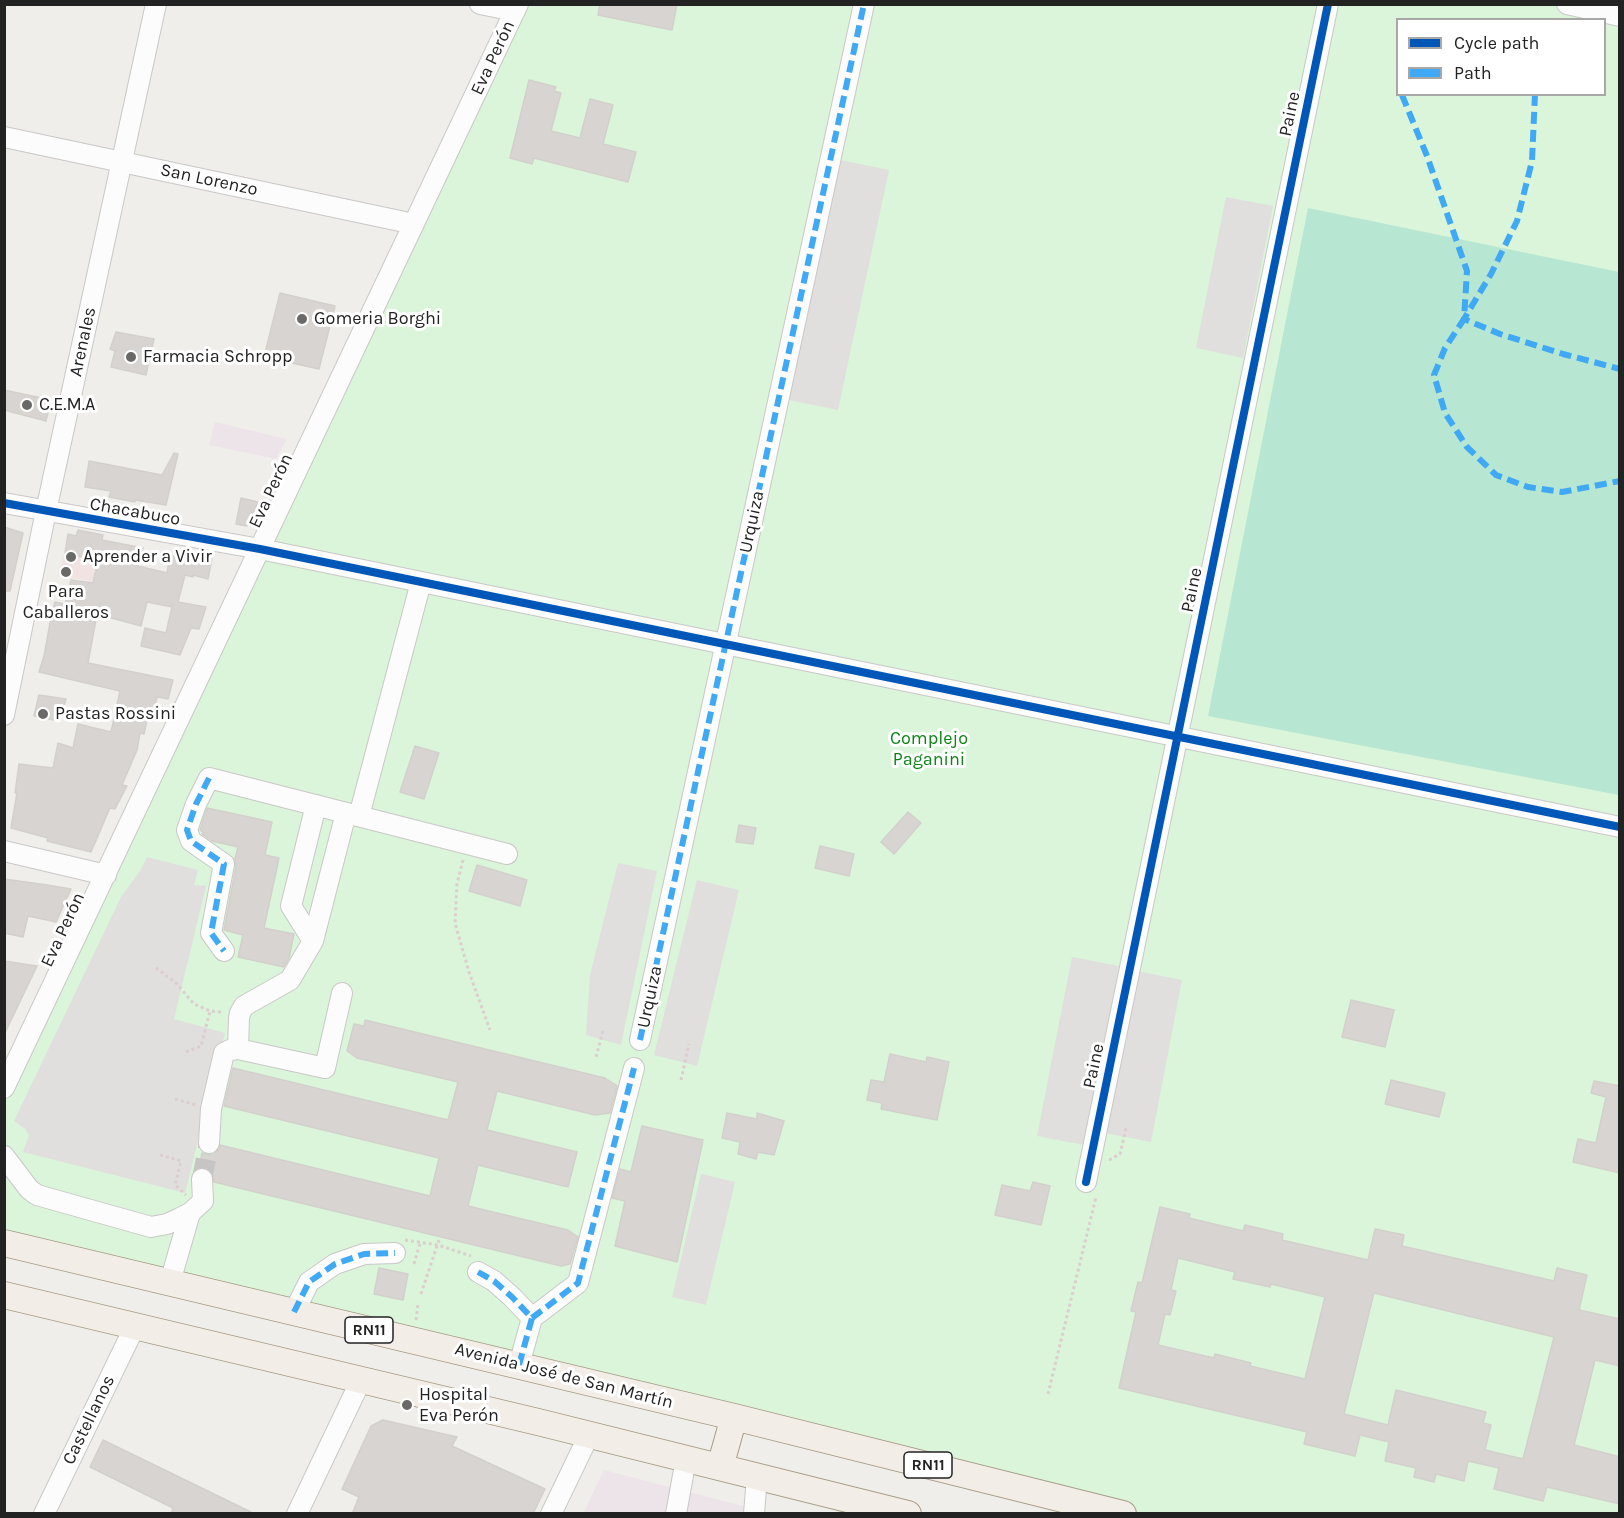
<!DOCTYPE html>
<html>
<head>
<meta charset="utf-8">
<style>
  body { margin:0 }
  #map { position:relative; width:1624px; height:1518px; overflow:hidden; background:#f0eeeb; font-family:Karla,sans-serif }
  canvas { display:block }
  .frame { position:absolute; inset:0; border:6px solid #222; pointer-events:none }
  .legend { position:absolute; left:1396px; top:18px; width:210px; height:78px; box-sizing:border-box; background:#fff; border:2px solid #a7a7a7; margin:0; padding:8px 10px; list-style:none; font-size:18px; color:#222 }
  .legend li { display:flex; align-items:center; gap:12px; height:30px }
  .legend b { width:30px; border:2px solid #a7a7a7 }
</style>
</head>
<body>
<div id="map">
<canvas width="1624" height="1518"></canvas>
<div class="frame"></div>
<ul class="legend">
<li><b style="height:8px;background:#0057b8"></b>Cycle path</li>
<li><b style="height:8px;background:#3fa9f5"></b>Path</li>
</ul>
</div>
<script>
const c = document.querySelector('canvas').getContext('2d');
c.lineJoin = 'round';
function fill(path, color) { c.fillStyle = color; c.fill(path, 'evenodd'); }
const poly = rows => new Path2D(rows.map(r => 'M' + r).join(''));
function stroke(path, color, width, dash) { c.strokeStyle = color; c.lineWidth = width; c.lineCap = dash ? 'butt' : 'round'; c.setLineDash(dash || []); c.stroke(path); }
function write(font, color, halo, rows, align = 'center') {
  c.font = font + ' Karla,sans-serif'; c.lineWidth = 6; c.setLineDash([]); c.textBaseline = 'middle'; c.strokeStyle = halo; c.fillStyle = color; for (const [text, x, y, turn = 0] of rows) {
    c.save(); c.translate(x, y); c.rotate((+turn || 0) * Math.PI / 180); c.textAlign = isNaN(turn) ? turn : align; if (halo) c.strokeText(text, 0, 0); c.fillText(text, 0, 0); c.restore();
  }
}
const commercial = poly([
  [65,553,98,561,93,582,58,575]
]);
const industrial = poly([
  [215,422,287,439,276,459,209,445],
  [604,1470,770,1513,583,1514]
]);
const park = poly([
  [1567,4,1619,16,1619,1513,1123,1513,5,1243,4,1088,518,5],
  [1398,20,1604,20,1604,94,1398,94]
]);
const pitch = poly([
  [1308,208,1619,272,1619,795,1208,716]
]);
const parking = poly([
  [840,160,889,170,838,410,789,400],
  [1226,197,1273,206,1243,358,1196,348],
  [147,857,198,870,194,885,206,886,174,1019,225,1033,185,1193,23,1152,29,1135,25,1129,14,1121,121,897,140,871],
  [618,863,657,871,621,1045,586,1035,590,975],
  [697,880,739,890,697,1066,654,1055],
  [1072,957,1119,966,1084,1145,1037,1136],
  [1137,971,1182,980,1151,1142,1105,1133],
  [701,1174,735,1182,706,1305,672,1297]
]);
const building = poly([
  [600,4,677,4,672,30,598,15,600,4],
  [529,80,556,87,554,91,561,93,551,131,580,138,590,99,613,105,603,144,636,152,628,182,534,158,532,164,510,158,529,80],
  [280,293,335,306,319,369,264,357,280,293],
  [116,332,154,339,146,375,111,367,115,351,110,349,116,332],
  [4,390,51,400,46,421,4,410,4,390],
  [174,453,178,454,166,505,135,500,135,502,109,497,111,491,85,487,89,461,162,475,174,453],
  [241,498,258,502,247,526,236,524,241,498],
  [4,527,23,533,10,591,4,591,4,527],
  [78,530,103,535,102,540,143,548,138,566,167,573,170,555,196,561,197,555,212,559,208,579,193,575,193,577,185,575,178,602,206,607,199,629,191,628,180,655,141,646,145,628,166,633,172,607,147,602,141,626,97,614,88,663,173,680,168,699,157,697,152,717,148,716,144,734,140,733,137,750,122,785,127,786,115,809,110,808,91,852,47,841,48,838,11,828,17,793,15,793,19,764,53,768,58,743,73,748,78,724,111,732,120,691,39,672,44,656,52,612,55,602,65,604,71,580,93,583,98,561,65,553,68,534,76,536,78,530],
  [39,695,66,699,62,713,55,712,54,720,34,716,39,695],
  [415,746,439,753,424,799,400,792,415,746],
  [207,808,272,822,265,855,279,858,264,928,294,934,289,958,284,967,238,957,243,935,224,930,236,866,235,859,238,847,212,841,202,834,203,832,200,830,207,808],
  [908,812,921,823,894,854,881,842,908,812],
  [739,825,756,828,753,844,736,842,739,825],
  [820,846,854,854,849,876,815,868,820,846],
  [477,865,527,880,520,906,469,891,477,865],
  [4,879,47,885,71,889,56,922,28,916,23,937,4,933,4,879],
  [4,961,37,966,4,1035,4,961],
  [1351,1000,1394,1010,1385,1047,1342,1037,1351,1000],
  [365,1020,605,1078,617,1086,610,1113,595,1115,497,1091,487,1130,577,1152,568,1187,478,1165,468,1206,568,1230,578,1237,570,1264,561,1266,214,1182,212,1172,207,1168,199,1168,202,1153,208,1155,214,1154,219,1150,220,1145,430,1196,439,1158,224,1106,233,1068,448,1120,458,1082,357,1058,347,1051,354,1024,364,1026,365,1020],
  [890,1054,926,1062,927,1057,949,1062,937,1120,881,1109,882,1103,867,1100,871,1080,884,1082,890,1054],
  [1391,1080,1445,1093,1439,1117,1385,1104,1391,1080],
  [1594,1081,1620,1086,1620,1173,1573,1162,1578,1139,1596,1143,1606,1097,1591,1093,1594,1081],
  [727,1113,757,1119,757,1113,784,1121,774,1155,758,1152,756,1159,738,1154,740,1142,722,1138,727,1113],
  [642,1126,703,1140,677,1262,615,1246,625,1201,612,1198,620,1169,631,1172,642,1126],
  [1033,1182,1050,1186,1041,1225,995,1215,1002,1185,1030,1191,1033,1182],
  [1160,1207,1190,1214,1189,1218,1243,1231,1245,1225,1283,1234,1282,1240,1368,1260,1375,1229,1404,1235,1402,1246,1554,1281,1557,1268,1587,1275,1579,1310,1620,1319,1620,1366,1595,1360,1574,1445,1620,1457,1620,1504,1547,1487,1543,1501,1494,1489,1499,1468,1468,1461,1464,1481,1436,1474,1434,1482,1414,1477,1416,1468,1385,1461,1389,1442,1360,1435,1355,1456,1304,1444,1307,1432,1119,1388,1136,1312,1131,1311,1138,1282,1142,1283,1160,1207],
  [1178,1258,1235,1272,1233,1279,1270,1287,1271,1284,1325,1297,1305,1379,1250,1366,1251,1363,1215,1354,1214,1358,1158,1345,1165,1314,1170,1315,1176,1291,1171,1290,1178,1258],
  [1374,1293,1554,1337,1523,1459,1485,1450,1491,1425,1483,1423,1486,1412,1396,1390,1388,1425,1344,1414,1374,1293],
  [379,1268,408,1274,403,1300,374,1294,379,1268],
  [383,1420,457,1437,452,1446,545,1489,533,1514,352,1514,359,1497,342,1489,371,1426,383,1420],
  [103,1440,255,1514,171,1514,173,1508,90,1467,103,1440]
]);
const minorTunnel = poly([
  [202,1179,209,1143]
]);
const path = poly([
  [463,860,457,884,455,923,469,972,490,1030],
  [156,968,176,983,194,1004,210,1011,222,1012],
  [186,1052,201,1046,210,1011],
  [596,1057,603,1031],
  [681,1080,689,1044],
  [175,1099,196,1105],
  [160,1155,181,1161,175,1185,186,1195],
  [1109,1160,1120,1154,1126,1128],
  [405,1240,438,1245,471,1256],
  [414,1264,420,1243],
  [421,1294,440,1237],
  [416,1320,418,1304],
  [1048,1394,1096,1197]
]);
const minor = poly([
  [480,4,515,11],
  [1567,4,1620,16],
  [4,137,414,224],
  [4,503,260,549,1620,827],
  [4,715,46,511,156,4],
  [359,816,421,582],
  [4,851,106,875],
  [313,941,291,906,316,805],
  [224,951,211,933,224,864,191,841,187,830,196,804,209,778,507,854],
  [640,1040,864,4],
  [238,1049,239,1018,240,1013,244,1006,290,980,313,941,346,813],
  [4,1088,518,4],
  [209,1143,211,1109,224,1053,230,1050,238,1049,325,1068,342,993],
  [4,1156,29,1189,37,1195,151,1227,167,1224,180,1218,190,1213,203,1201,202,1179],
  [1086,1182,1328,4],
  [478,1272,494,1281,512,1297,532,1318,519,1365],
  [170,1282,190,1213],
  [294,1312,309,1282,335,1264,364,1254,395,1253],
  [532,1318,578,1283,634,1068],
  [44,1514,135,1326],
  [297,1514,361,1380],
  [551,1514,589,1435],
  [676,1514,686,1459],
  [754,1514,757,1476]
]);
const major = poly([
  [4,1243,734,1417,1123,1514],
  [4,1295,538,1422,908,1514],
  [720,1467,734,1417]
]);
const quiet = poly([
  [1535,94,1532,161,1517,221,1491,274,1464,319,1500,334,1563,354,1620,369],
  [1402,95,1427,156,1467,271,1464,319,1445,348,1434,375,1445,413,1467,447,1496,475,1528,487,1562,492,1620,481],
  [209,778,196,804,187,830,191,841,224,864,211,933,224,951],
  [640,1040,864,4],
  [478,1272,494,1281,512,1297,532,1318,519,1365],
  [294,1312,309,1282,335,1264,364,1254,395,1253],
  [532,1318,578,1283,634,1068]
]);
const cycleway = poly([
  [4,503,260,549,1620,827],
  [1086,1182,1328,4]
]);
const markers = [
  [302,319,6,"#6a6968"],
  [131,357,6,"#6a6968"],
  [27,405,6,"#6a6968"],
  [71,557,6,"#6a6968"],
  [66,572,6,"#6a6968"],
  [43,714,6,"#6a6968"],
  [407,1405,6,"#6a6968"]
];
const shields = [
  [369,1330,48],
  [928,1465,48]
];
const shieldNames = [
  ["RN11",369,1330],
  ["RN11",928,1465]
];
const streetNames = [
  ["Eva Perón",493,58,-65],
  ["Paine",1290,114,-78],
  ["San Lorenzo",209,180,12],
  ["Arenales",83,342,-78],
  ["Eva Perón",271,491,-65],
  ["Chacabuco",135,512,10],
  ["Urquiza",752,522,-78],
  ["Paine",1192,590,-78],
  ["Eva Perón",63,930,-65],
  ["Urquiza",650,997,-78],
  ["Paine",1094,1066,-78],
  ["Avenida José de San Martín",564,1376,14],
  ["Castellanos",89,1420,-64]
];
const poiNames = [
  ["Gomeria Borghi",314,319],
  ["Farmacia Schropp",143,357],
  ["C.E.M.A",39,405],
  ["Aprender a Vivir",83,557],
  ["Para",66,592,"center"],
  ["Caballeros",66,613,"center"],
  ["Pastas Rossini",55,714],
  ["Hospital",419,1395],
  ["Eva Perón",419,1416]
];
const parkNames = [
  ["Complejo",929,739],
  ["Paganini",929,760]
];
fill(commercial, '#f1e3e1');
fill(industrial, '#ede4e9');
fill(park, '#daf5da');
fill(pitch, '#b7e6d2');
fill(parking, '#e0dfde');
fill(building, '#d7d4d2');
stroke(building, '#d3d0cc', 1.5);
stroke(minorTunnel, '#c7c5c3', 20, [20, 10]);
stroke(minor, '#c9c8c7', 22);
stroke(major, '#a79c86', 28);
stroke(path, '#dccecd', 3, [3, 3]);
stroke(minor, '#fdfcfc', 20);
stroke(major, '#f3ede7', 26);
stroke(quiet, '#3fa9f5', 6, [12, 6]);
stroke(cycleway, '#0057b8', 8);
for (const [x, y, r, color] of markers) { const dot = new Path2D(); dot.arc(x, y, r, 0, 2 * Math.PI); c.fillStyle = color; c.fill(dot); stroke(dot, '#fff', 2); }
for (const [x, y, w] of shields) { const box = new Path2D(); box.roundRect(x - w / 2, y - 13, w, 26, 4.5); c.fillStyle = '#fff'; c.fill(box); stroke(box, '#222', 1.5); }
write('bold 16px', '#222', null, shieldNames);
write('18px', '#222', '#fff', streetNames);
write('18px', '#222', '#fff', poiNames, 'left');
write('18px', '#0c8416', '#fff', parkNames);
</script>
</body>
</html>
